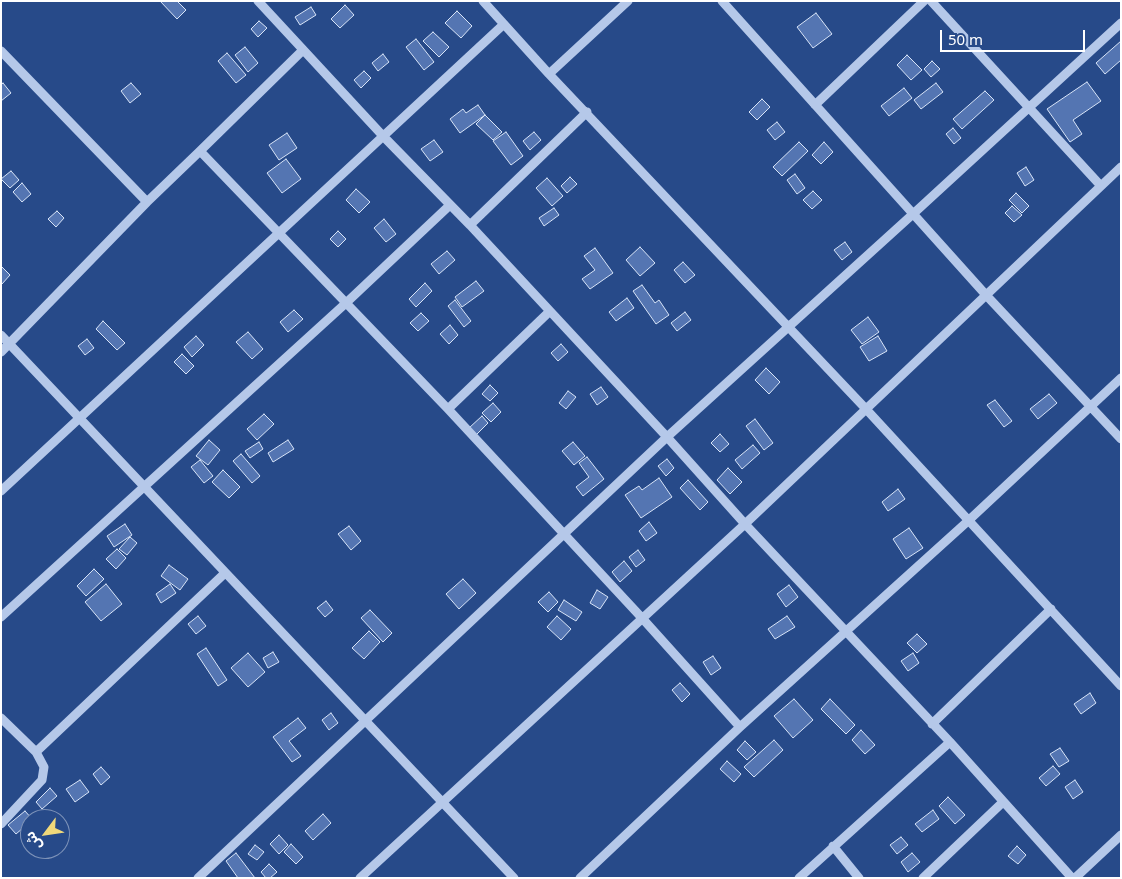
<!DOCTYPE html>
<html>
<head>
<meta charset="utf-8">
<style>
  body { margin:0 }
  #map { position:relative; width:1122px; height:879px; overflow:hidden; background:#274a89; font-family:"Noto Sans","Noto Sans Arabic",sans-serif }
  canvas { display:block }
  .frame { position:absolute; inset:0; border:2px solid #fff; pointer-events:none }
  .north { position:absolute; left:20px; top:809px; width:50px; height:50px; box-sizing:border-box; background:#274a89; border:1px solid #7d92b8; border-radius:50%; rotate:239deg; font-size:14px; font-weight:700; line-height:20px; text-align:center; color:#fff }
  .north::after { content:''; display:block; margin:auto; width:18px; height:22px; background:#f1d97a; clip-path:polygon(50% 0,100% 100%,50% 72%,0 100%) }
  .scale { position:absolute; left:940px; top:30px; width:145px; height:22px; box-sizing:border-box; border:2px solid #fff; border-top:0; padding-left:6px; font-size:15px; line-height:18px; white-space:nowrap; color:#fff; -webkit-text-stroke:4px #274a89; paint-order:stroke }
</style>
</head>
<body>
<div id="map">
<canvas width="1122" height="879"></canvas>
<div class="frame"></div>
<div class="north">ش</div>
<div class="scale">50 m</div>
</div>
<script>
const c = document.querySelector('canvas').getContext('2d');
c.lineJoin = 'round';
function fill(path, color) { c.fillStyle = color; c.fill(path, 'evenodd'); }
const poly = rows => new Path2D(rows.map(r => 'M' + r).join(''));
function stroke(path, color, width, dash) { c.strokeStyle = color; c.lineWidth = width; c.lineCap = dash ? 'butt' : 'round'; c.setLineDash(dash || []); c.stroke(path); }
const building = poly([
  [160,1,177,1,186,10,177,19,160,1],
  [345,5,354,15,340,28,331,19,345,5],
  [311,7,316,15,300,25,295,17,311,7],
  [457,11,472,26,461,38,445,23,457,11],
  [816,13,832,34,813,48,797,27,816,13],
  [259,21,267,28,258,37,251,29,259,21],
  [433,32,449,47,439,57,423,41,433,32],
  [416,39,434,62,424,70,406,47,416,39],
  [1121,41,1121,60,1105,74,1096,63,1121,41],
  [245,47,258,63,248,72,235,55,245,47],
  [227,53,246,75,236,83,218,61,227,53],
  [383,54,389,62,378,71,372,63,383,54],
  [907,55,922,70,911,80,897,65,907,55],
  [932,61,940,69,931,77,924,69,932,61],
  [364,71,371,78,361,88,354,80,364,71],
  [1087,82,1101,101,1073,120,1082,134,1070,142,1047,109,1087,82],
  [3,83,11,93,1,101,1,85,3,83],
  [131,83,141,94,130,103,121,91,131,83],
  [936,83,943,92,921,109,914,100,936,83],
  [904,88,912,98,889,116,881,106,904,88],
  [985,91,994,100,962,129,953,119,985,91],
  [762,99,770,107,757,120,749,112,762,99],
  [478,105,485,115,460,133,450,119,463,109,466,113,478,105],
  [485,115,502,132,493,140,476,124,485,115],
  [777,122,785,132,775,140,767,130,777,122],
  [953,128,961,138,954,144,946,134,953,128],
  [506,132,523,156,511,165,493,141,506,132],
  [534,132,541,140,530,150,523,141,534,132],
  [287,133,297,148,279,160,269,145,287,133],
  [434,140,443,152,430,161,421,149,434,140],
  [799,142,808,151,782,176,773,167,799,142],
  [824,142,833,152,821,164,812,155,824,142],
  [286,159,301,179,282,193,267,173,286,159],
  [1026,167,1034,180,1025,186,1017,173,1026,167],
  [11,171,19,180,10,188,1,179,11,171],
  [795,174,805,188,797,194,787,180,795,174],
  [570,177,577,184,567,193,561,186,570,177],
  [547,178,563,196,552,206,536,188,547,178],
  [22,183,31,194,22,202,13,192,22,183],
  [356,189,370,202,359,213,346,200,356,189],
  [813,191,822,200,812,209,803,200,813,191],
  [1016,193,1029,206,1022,213,1009,200,1016,193],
  [1012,206,1022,215,1014,222,1005,213,1012,206],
  [554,208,559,215,544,226,539,218,554,208],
  [57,211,64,218,56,227,48,219,57,211],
  [384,219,396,234,386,242,374,228,384,219],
  [338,231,346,239,338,247,330,239,338,231],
  [845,242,852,252,842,260,834,250,845,242],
  [640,247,655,263,640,276,626,260,640,247],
  [595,248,613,273,590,289,582,279,595,270,584,256,595,248],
  [447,251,455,260,439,274,431,264,447,251],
  [683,262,695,275,685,283,674,270,683,262],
  [1,266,10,275,2,284,1,283,1,266],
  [476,281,484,291,462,307,455,297,476,281],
  [425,283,432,291,416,307,409,299,425,283],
  [642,285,655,303,659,300,669,315,656,324,633,291,642,285],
  [627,298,634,308,616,321,609,312,627,298],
  [455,300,471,321,464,327,448,306,455,300],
  [294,310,303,319,288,332,280,322,294,310],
  [685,312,691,320,677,331,671,323,685,312],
  [421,313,429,321,418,331,410,323,421,313],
  [868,317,879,332,862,344,851,330,868,317],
  [103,321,125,343,117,350,96,329,103,321],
  [450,325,458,335,449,344,440,334,450,325],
  [248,332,263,349,252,359,236,342,248,332],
  [196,336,204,345,192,357,184,347,196,336],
  [878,336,887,351,869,361,860,347,878,336],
  [87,339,94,348,85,355,78,346,87,339],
  [561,344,568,352,558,361,551,353,561,344],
  [182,354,194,366,186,374,174,362,182,354],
  [766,368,780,382,769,394,755,380,766,368],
  [490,385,498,393,490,401,482,394,490,385],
  [601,387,608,397,597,405,590,394,601,387],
  [568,391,576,397,566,409,559,403,568,391],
  [1049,394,1057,403,1038,419,1030,409,1049,394],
  [995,400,1012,421,1004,427,987,405,995,400],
  [493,403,501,412,491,422,482,413,493,403],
  [264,414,274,424,257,440,247,429,264,414],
  [482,416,488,423,476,435,469,428,482,416],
  [755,419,773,443,764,450,746,426,755,419],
  [720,434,729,444,720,452,711,443,720,434],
  [209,440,220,450,208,465,196,456,209,440],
  [288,440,294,449,273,462,268,453,288,440],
  [259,442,263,449,250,458,245,451,259,442],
  [573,442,585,456,574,465,562,451,573,442],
  [753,445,760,453,742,469,735,460,753,445],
  [241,454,260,476,252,483,233,461,241,454],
  [587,457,604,479,583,496,576,487,589,477,579,463,587,457],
  [667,459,674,468,666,476,658,466,667,459],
  [200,460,213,476,204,483,191,467,200,460],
  [728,468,742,482,730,494,717,480,728,468],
  [223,470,240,487,229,498,212,482,223,470],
  [659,478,672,497,641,518,625,495,639,486,642,490,659,478],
  [688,480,708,502,700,510,680,488,688,480],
  [898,489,905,499,888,511,882,502,898,489],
  [649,522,657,533,646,541,639,531,649,522],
  [125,524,132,535,114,547,107,536,125,524],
  [349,526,361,541,351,550,338,534,349,526],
  [909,528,923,548,906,559,893,539,909,528],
  [130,537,137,543,127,555,119,549,130,537],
  [117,549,126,558,116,569,106,559,117,549],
  [638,550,645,560,636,567,629,557,638,550],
  [624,561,632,571,620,582,612,572,624,561],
  [169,565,188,579,180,590,161,576,169,565],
  [94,569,104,579,86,596,77,586,94,569],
  [463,579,476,593,459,609,446,594,463,579],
  [106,584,122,604,101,621,85,602,106,584],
  [170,584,176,593,161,603,156,594,170,584],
  [789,585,798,597,786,607,777,594,789,585],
  [597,590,608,597,600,609,590,603,597,590],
  [549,592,558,602,548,612,538,602,549,592],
  [564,600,582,612,576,621,558,610,564,600],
  [326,601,333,610,325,617,317,608,326,601],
  [370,610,392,633,383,642,361,618,370,610],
  [198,616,206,626,196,634,188,624,198,616],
  [557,616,571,629,561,640,547,627,557,616],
  [787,616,795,627,775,639,768,629,787,616],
  [369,631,380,642,364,659,352,648,369,631],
  [917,634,927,644,917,653,907,643,917,634],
  [206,648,227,680,218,686,197,654,206,648],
  [273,652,279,662,268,668,263,658,273,652],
  [248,653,265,672,248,687,231,668,248,653],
  [913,653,919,663,908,671,901,661,913,653],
  [713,656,721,668,711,675,703,662,713,656],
  [680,683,690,694,682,702,672,690,680,683],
  [1090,693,1096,703,1081,714,1074,704,1090,693],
  [794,699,813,720,793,738,774,716,794,699],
  [830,699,855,725,846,734,821,709,830,699],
  [331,713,338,723,329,730,322,720,331,713],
  [298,718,306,728,289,741,301,756,292,762,273,737,298,718],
  [861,730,875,745,865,754,852,740,861,730],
  [774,740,783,750,754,777,744,767,774,740],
  [745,741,756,752,747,760,737,750,745,741],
  [1060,748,1069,761,1059,767,1050,754,1060,748],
  [727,761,741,774,734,782,720,769,727,761],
  [1053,766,1060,774,1046,786,1039,778,1053,766],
  [101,767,110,777,101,785,93,774,101,767],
  [80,780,89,792,75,802,66,789,80,780],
  [1075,780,1083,792,1073,799,1065,787,1075,780],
  [50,788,57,796,42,809,36,802,50,788],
  [948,797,965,815,955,824,939,806,948,797],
  [933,810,939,819,922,832,915,824,933,810],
  [25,811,32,819,30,819,30,822,16,834,8,825,25,811],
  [323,814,331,823,313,840,305,831,323,814],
  [279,835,288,845,279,854,270,844,279,835],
  [901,837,908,845,897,854,890,845,901,837],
  [291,844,303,857,296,864,284,852,291,844],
  [255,845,264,852,257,860,248,854,255,845],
  [1017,846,1026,855,1018,864,1008,856,1017,846],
  [236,853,255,878,238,878,226,861,236,853],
  [912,853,920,862,908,872,901,862,912,853],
  [269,864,277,872,270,878,266,878,261,872,269,864]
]);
const minor = poly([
  [258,1,383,136,470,225,667,437,745,524,950,742,1072,878],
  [483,1,549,74,866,409,1121,686],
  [722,1,986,295,1121,439],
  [931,1,1101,186],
  [303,50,200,151,448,409,642,618,740,727],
  [1,51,147,202],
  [549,74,628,1],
  [815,105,924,1],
  [470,225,587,112],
  [1,335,514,878],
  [1,352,147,202,200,151],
  [448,409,550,311],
  [1,491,504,24],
  [1,617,346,303,450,205],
  [1,718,36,752,44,767,42,780,1,824],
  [932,724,1051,609],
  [36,752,225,573],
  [833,846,859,878],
  [198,878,667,437,913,214,1121,23],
  [360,878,745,524,1121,167],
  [580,878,740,727,968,521,1121,378],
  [799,878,950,742],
  [923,878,1003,802],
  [1075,878,1121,835]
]);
fill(building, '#5475b2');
stroke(building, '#d8e4f7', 1);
stroke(minor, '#b5c8e9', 9);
</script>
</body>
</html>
